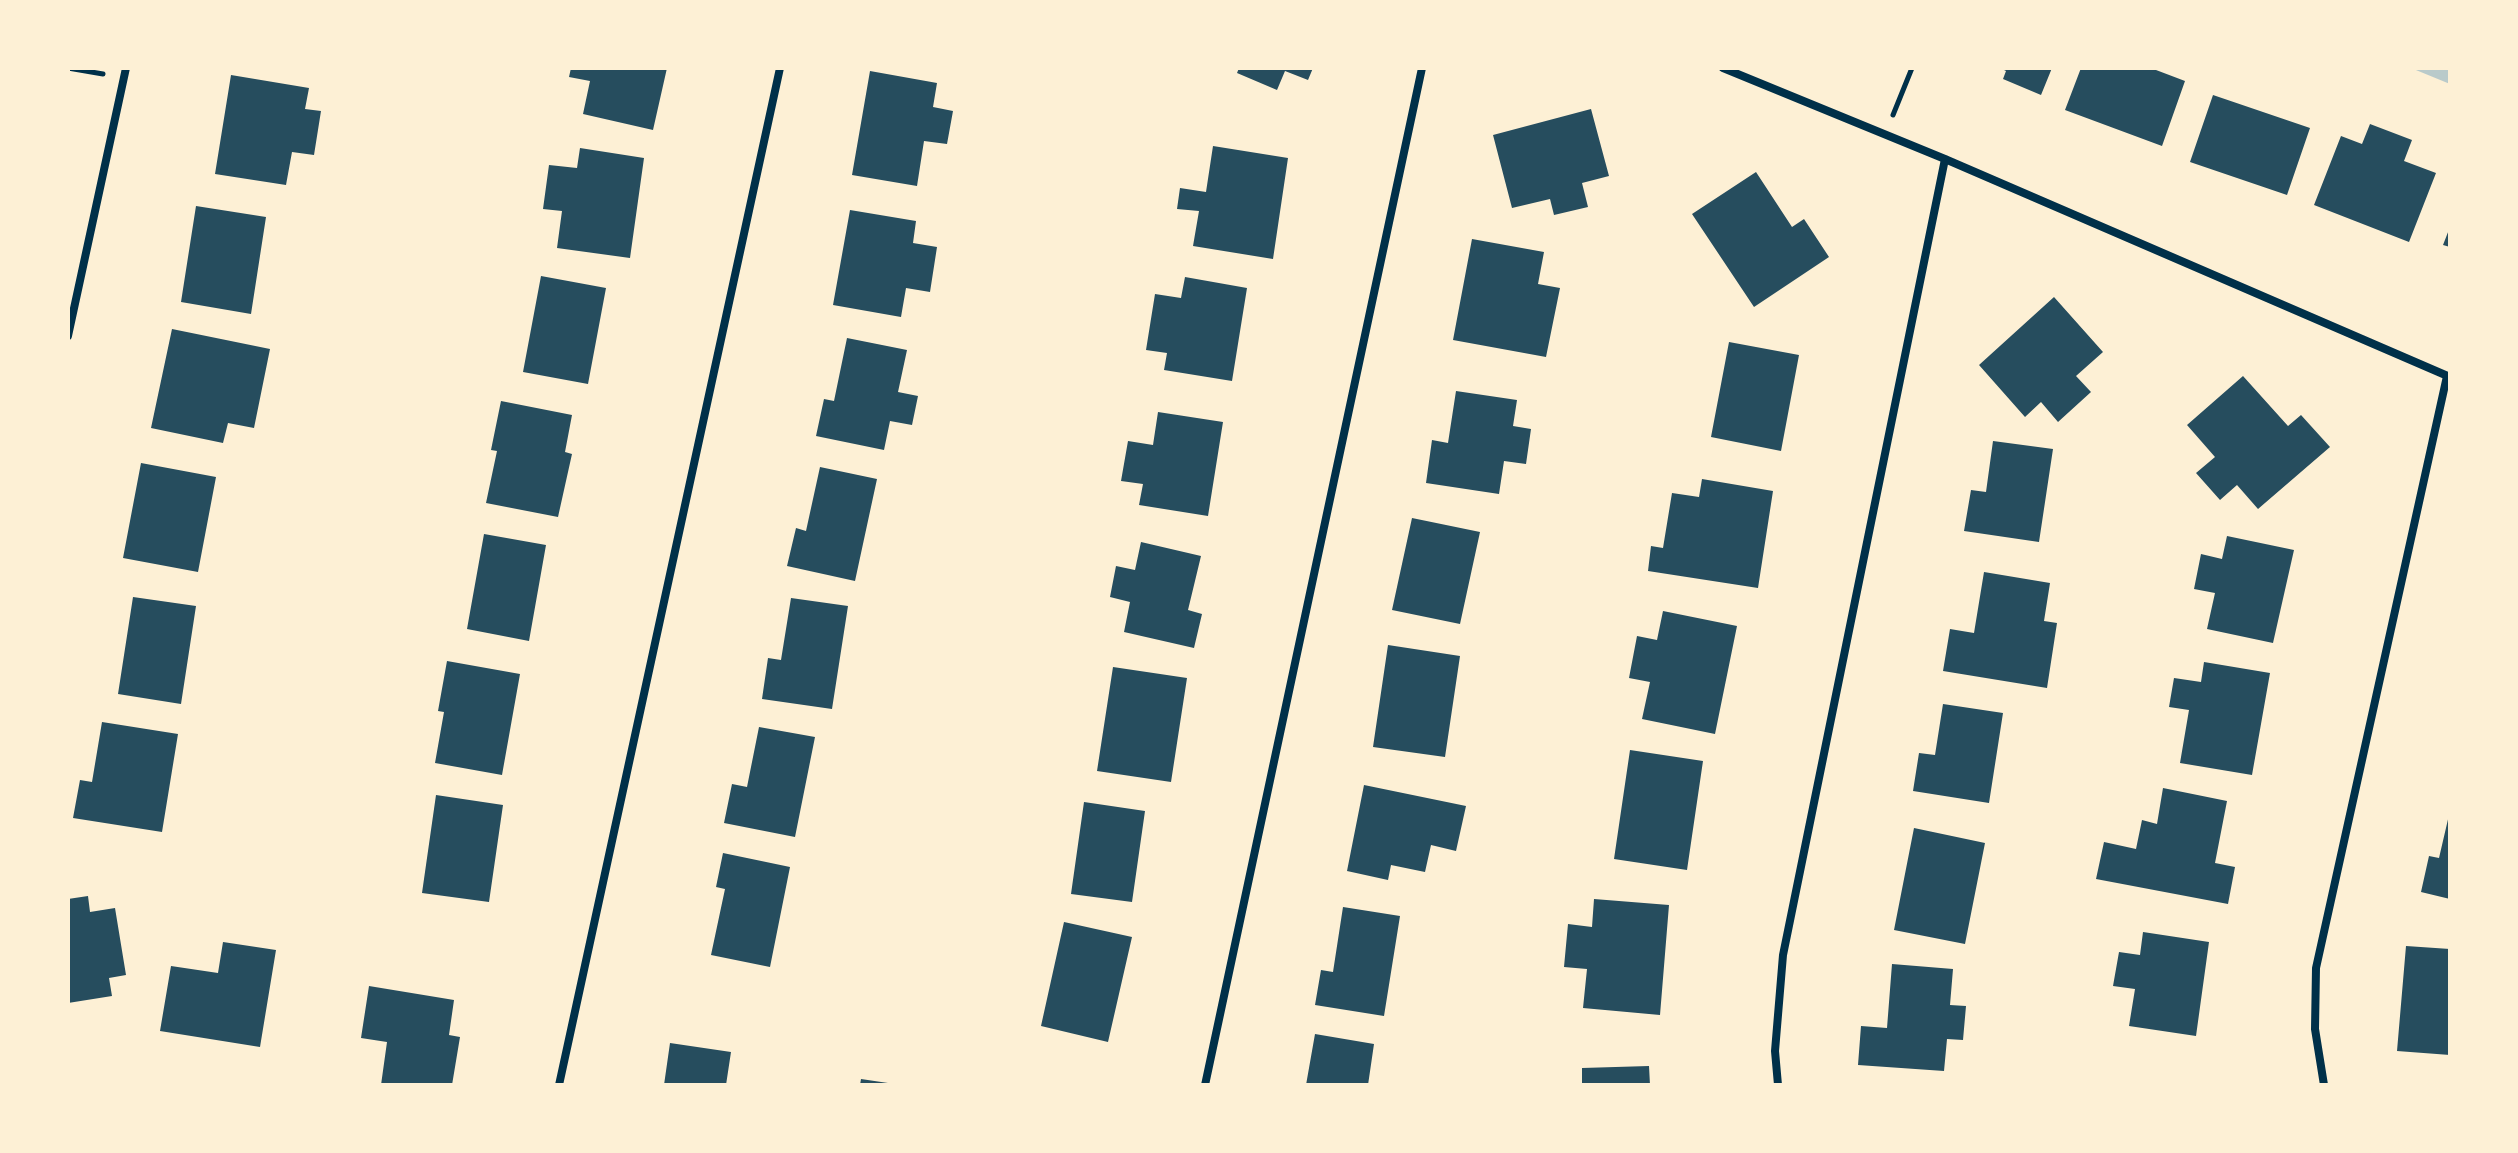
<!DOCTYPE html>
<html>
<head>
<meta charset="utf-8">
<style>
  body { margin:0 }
  #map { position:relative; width:2518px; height:1153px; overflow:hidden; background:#fdf0d5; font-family:"PT Sans Narrow",sans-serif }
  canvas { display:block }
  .frame { position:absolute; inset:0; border:70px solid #fdf0d5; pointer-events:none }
</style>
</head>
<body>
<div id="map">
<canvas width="2518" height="1153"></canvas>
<div class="frame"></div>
</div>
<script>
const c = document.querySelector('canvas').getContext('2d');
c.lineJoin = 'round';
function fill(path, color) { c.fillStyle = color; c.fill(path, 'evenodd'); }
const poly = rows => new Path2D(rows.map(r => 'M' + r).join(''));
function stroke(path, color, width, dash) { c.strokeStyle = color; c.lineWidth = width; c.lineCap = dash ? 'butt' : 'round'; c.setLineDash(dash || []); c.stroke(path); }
const green = poly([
  [2411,68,2450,68,2450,84]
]);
const building = poly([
  [571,68,667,68,653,130,583,114,590,81,569,77],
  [1239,68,1313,68,1308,80,1285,71,1277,90,1237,73],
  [2000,68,2052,68,2041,95,2003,79,2006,71],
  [2081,68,2157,68,2156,70,2185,81,2162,146,2065,110],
  [870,71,937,83,933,107,953,111,947,144,924,141,917,186,852,175],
  [231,75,309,88,305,109,321,111,314,155,292,152,286,185,215,174],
  [2213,95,2310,128,2287,195,2190,162],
  [1591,109,1609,176,1582,183,1588,207,1554,215,1550,199,1512,208,1493,135],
  [2370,124,2412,140,2404,161,2436,173,2409,242,2314,205,2341,136,2362,144],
  [1213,146,1288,158,1273,259,1193,246,1199,211,1177,209,1180,188,1206,192],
  [580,148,644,158,630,258,557,248,562,211,543,209,549,165,577,168],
  [1756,172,1792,227,1804,219,1829,257,1754,307,1692,214],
  [196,206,266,217,251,314,181,302],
  [850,210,916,221,913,243,937,247,930,292,906,288,901,317,833,305],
  [2450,227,2450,247,2443,245],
  [1472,239,1544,252,1538,284,1560,288,1546,357,1453,340],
  [541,276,606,288,588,384,523,372],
  [1185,277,1247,288,1232,381,1164,370,1167,353,1146,350,1155,294,1181,298],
  [2054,297,2103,352,2076,376,2091,392,2058,422,2041,402,2025,417,1979,365],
  [172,329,270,349,254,428,228,423,223,443,151,428],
  [847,338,907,350,898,392,918,396,912,425,890,421,884,450,816,436,824,399,834,401],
  [1729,342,1799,355,1781,451,1711,437],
  [2243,376,2288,426,2301,415,2330,447,2258,509,2237,485,2220,500,2196,473,2215,457,2187,425],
  [1456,391,1517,400,1513,426,1531,429,1526,464,1504,461,1499,494,1426,483,1432,440,1448,443],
  [501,401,572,415,565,452,572,454,558,517,486,503,497,451,491,450],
  [1158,412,1223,422,1208,516,1139,505,1143,484,1121,481,1128,441,1153,445],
  [1993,441,2053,449,2039,542,1964,531,1971,490,1986,492],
  [141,463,216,477,198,572,123,558],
  [820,467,877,479,855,581,787,566,796,528,806,531],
  [1702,479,1773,491,1758,588,1648,571,1651,546,1663,548,1672,493,1699,497],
  [1412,518,1480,532,1460,624,1392,610],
  [484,534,546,545,529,641,467,629],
  [2227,536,2294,550,2273,643,2207,629,2215,593,2194,589,2201,554,2222,559],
  [1141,542,1201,556,1188,610,1202,614,1194,648,1124,632,1130,602,1110,597,1116,566,1135,570],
  [1984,572,2050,583,2044,621,2057,623,2047,688,1943,671,1950,629,1974,633],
  [133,597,196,606,181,704,118,694],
  [791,598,848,606,832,709,762,699,768,658,781,660],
  [1663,611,1737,626,1715,734,1642,719,1650,682,1629,678,1637,636,1657,640],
  [1388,645,1460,656,1445,757,1373,747],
  [447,661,520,674,502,775,435,763,444,712,438,711],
  [2204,662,2270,673,2252,775,2180,763,2189,710,2169,707,2174,678,2201,682],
  [1113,667,1187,678,1171,782,1097,771],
  [1943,704,2003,713,1989,803,1913,791,1919,753,1935,755],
  [102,722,178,734,162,832,73,818,80,780,92,782],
  [759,727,815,737,795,837,724,823,732,784,747,787],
  [1630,750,1703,761,1687,870,1614,859],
  [1364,785,1466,806,1456,851,1431,845,1425,872,1391,865,1388,880,1347,871],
  [2163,788,2227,801,2215,863,2235,867,2228,904,2096,879,2104,842,2136,849,2142,820,2157,824],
  [436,795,503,805,489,902,422,893],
  [1084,802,1145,811,1132,902,1071,894],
  [2449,815,2450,816,2450,899,2421,892,2429,856,2439,858],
  [1914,828,1985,843,1965,944,1894,930],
  [723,853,790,867,770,967,711,955,725,889,716,887],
  [88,896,90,912,115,908,126,975,109,978,112,996,68,1003,68,899],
  [1594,899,1669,905,1660,1015,1583,1008,1587,969,1564,967,1568,924,1592,927],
  [1343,907,1400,916,1384,1016,1315,1005,1321,970,1333,972],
  [1064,922,1132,937,1108,1042,1041,1026],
  [2143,932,2209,942,2196,1036,2129,1026,2135,989,2113,986,2119,952,2140,955],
  [223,942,276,950,260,1047,160,1031,171,966,218,973],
  [2406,946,2450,949,2450,1055,2397,1051],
  [1892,964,1953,969,1950,1005,1966,1006,1963,1040,1947,1039,1944,1071,1858,1065,1861,1026,1887,1028],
  [369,986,454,1000,449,1035,460,1037,452,1085,381,1085,387,1042,361,1038],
  [1315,1034,1374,1044,1368,1085,1306,1085],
  [670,1043,731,1052,726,1085,664,1085],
  [1649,1066,1650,1085,1582,1085,1582,1068],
  [861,1079,888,1083,888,1085,860,1085]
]);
const path = poly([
  [68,68,103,74],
  [1893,115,1912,68]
]);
const minor = poly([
  [1723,68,1945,159,2450,377],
  [68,336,126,68],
  [559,1085,780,68],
  [1205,1085,1422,68],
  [1778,1085,1775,1051,1783,955,1945,159],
  [2324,1085,2315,1029,2316,968,2447,376]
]);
fill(green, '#b9caca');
fill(building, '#264d5e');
stroke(path, '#003049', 5);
stroke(minor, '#003049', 8);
</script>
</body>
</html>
